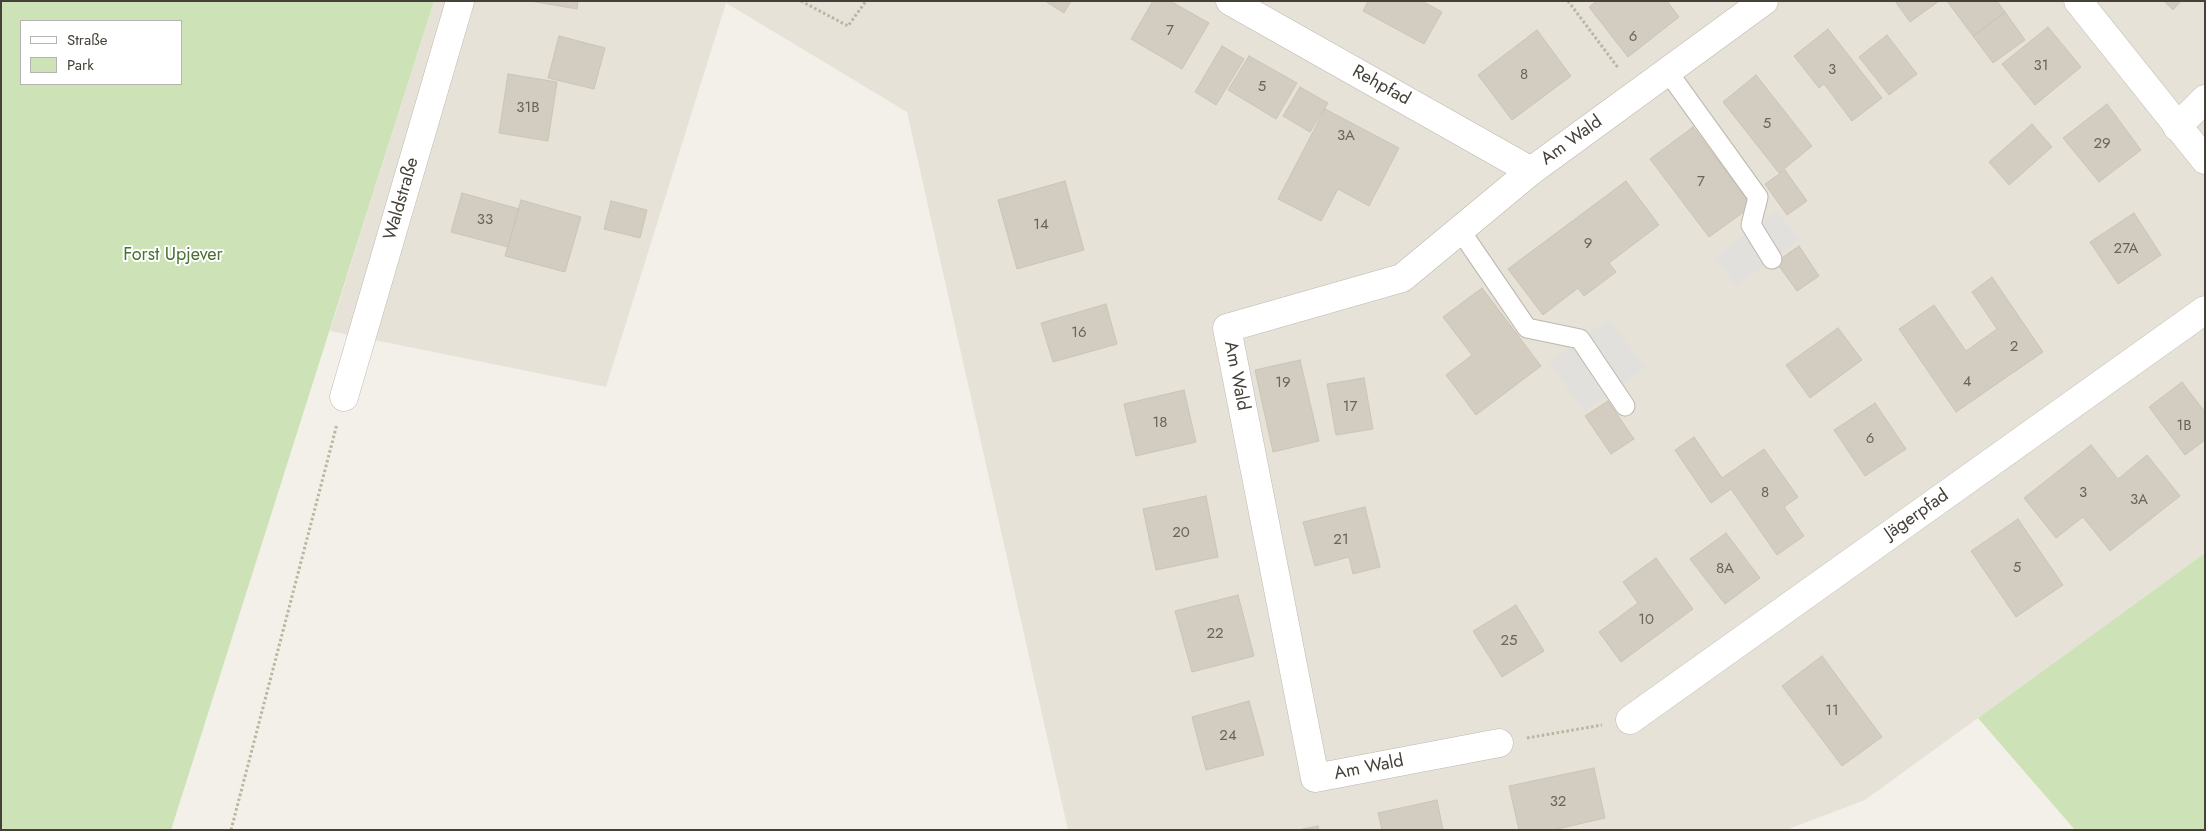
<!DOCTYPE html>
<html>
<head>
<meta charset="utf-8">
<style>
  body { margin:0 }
  #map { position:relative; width:2206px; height:831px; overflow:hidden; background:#f3f0e9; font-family:Jost,sans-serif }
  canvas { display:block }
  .frame { position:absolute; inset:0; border:2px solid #454138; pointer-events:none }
  .legend { position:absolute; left:20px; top:20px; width:162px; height:65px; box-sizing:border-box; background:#fff; border:1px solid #b5b3af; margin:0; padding:6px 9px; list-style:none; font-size:15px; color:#454138 }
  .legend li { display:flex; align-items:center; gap:10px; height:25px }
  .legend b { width:25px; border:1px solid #b5b3af }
</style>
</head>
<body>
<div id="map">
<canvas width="2206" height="831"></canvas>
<div class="frame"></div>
<ul class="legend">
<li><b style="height:6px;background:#fff"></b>Straße</li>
<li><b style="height:14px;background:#cde2b7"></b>Park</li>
</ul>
</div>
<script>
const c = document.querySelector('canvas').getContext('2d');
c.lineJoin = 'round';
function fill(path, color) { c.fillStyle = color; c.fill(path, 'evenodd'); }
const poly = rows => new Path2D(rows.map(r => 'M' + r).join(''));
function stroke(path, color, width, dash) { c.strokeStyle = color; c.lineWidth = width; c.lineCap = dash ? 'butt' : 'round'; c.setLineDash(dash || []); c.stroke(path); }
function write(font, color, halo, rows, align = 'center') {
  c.font = font + ' Jost,sans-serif'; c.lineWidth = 4; c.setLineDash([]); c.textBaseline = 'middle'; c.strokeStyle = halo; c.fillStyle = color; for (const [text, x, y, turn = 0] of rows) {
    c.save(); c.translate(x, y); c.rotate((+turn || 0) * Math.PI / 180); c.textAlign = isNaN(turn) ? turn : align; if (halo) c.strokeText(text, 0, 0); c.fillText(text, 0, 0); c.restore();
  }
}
const residential = poly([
  [434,1,2205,1,2205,553,1865,800,1786,830,1068,830,907,112,726,3,606,387,330,331]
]);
const green = poly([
  [1,1,434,1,171,830,1,830],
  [21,21,181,21,181,84,21,84],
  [2205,553,2205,830,2075,830,1978,718]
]);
const parking = poly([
  [1777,211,1799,239,1736,286,1715,257],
  [1609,319,1645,368,1585,411,1549,363]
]);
const building = poly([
  [530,1,578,1,577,9,530,1],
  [1045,1,1071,1,1064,13,1045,1],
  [1153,1,1170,1,1209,23,1182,69,1131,39,1153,1],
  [1368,1,1422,1,1442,12,1424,44,1363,11,1368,1],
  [1597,1,1667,1,1679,17,1628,57,1589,7,1597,1],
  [1895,1,1939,1,1910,22,1895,1],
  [1947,1,1997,1,2005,12,1973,36,1947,1],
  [2164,1,2181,1,2173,10,2164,1],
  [2005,12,2025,40,1993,63,1973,36,2005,12],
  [2048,27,2081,67,2035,105,2002,64,2048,27],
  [1828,29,1882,98,1852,121,1824,84,1819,88,1794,56,1828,29],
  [1537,30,1571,76,1512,120,1478,75,1537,30],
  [1887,35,1917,74,1889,95,1859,57,1887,35],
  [559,36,605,48,594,89,548,78,559,36],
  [1222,46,1244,59,1216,105,1195,92,1222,46],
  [1249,56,1297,83,1276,119,1228,90,1249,56],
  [508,74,557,82,548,141,499,133,508,74],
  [1756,75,1812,146,1779,173,1723,102,1756,75],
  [1300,87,1328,103,1310,132,1283,116,1300,87],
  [2107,104,2141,150,2099,182,2063,138,2107,104],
  [1325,109,1399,148,1369,206,1338,189,1321,221,1278,199,1325,109],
  [2032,124,2052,147,2009,185,1989,162,2032,124],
  [1693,127,1752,206,1709,237,1650,159,1693,127],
  [1785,170,1807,201,1787,215,1765,184,1785,170],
  [1065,181,1084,250,1017,269,998,200,1065,181],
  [1626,181,1659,225,1609,263,1616,272,1584,296,1578,288,1543,315,1508,269,1626,181],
  [462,193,519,209,508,247,451,232,462,193],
  [521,200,581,217,565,272,505,256,521,200],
  [611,201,647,210,640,238,604,229,611,201],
  [2134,213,2161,255,2118,284,2090,242,2134,213],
  [1799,246,1819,276,1797,291,1776,262,1799,246],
  [1992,277,2043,352,1956,412,1899,329,1934,305,1966,351,1997,329,1972,292,1992,277],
  [1482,288,1541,366,1476,415,1446,375,1472,355,1443,317,1482,288],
  [1106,304,1117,344,1053,362,1041,323,1106,304],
  [1838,328,1862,360,1810,398,1786,365,1838,328],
  [1300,360,1319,441,1273,452,1255,370,1300,360],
  [1364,378,1373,429,1336,435,1327,384,1364,378],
  [2182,382,2205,412,2205,440,2185,455,2149,407,2182,382],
  [1184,390,1196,442,1136,456,1124,404,1184,390],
  [1608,401,1634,439,1611,454,1585,416,1608,401],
  [1875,403,1906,449,1865,476,1834,430,1875,403],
  [1694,437,1722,478,1764,449,1798,497,1784,507,1804,536,1777,555,1731,489,1711,503,1675,450,1694,437],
  [2091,445,2118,479,2147,455,2180,496,2110,551,2083,517,2056,538,2024,498,2091,445],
  [1206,496,1218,557,1156,570,1143,509,1206,496],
  [1365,507,1380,567,1353,574,1349,557,1315,566,1303,522,1365,507],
  [2018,519,2063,585,2016,617,1971,551,2018,519],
  [1726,533,1760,578,1725,604,1690,559,1726,533],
  [1656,558,1693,609,1621,662,1599,632,1638,603,1623,582,1656,558],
  [1238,595,1254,656,1192,672,1175,611,1238,595],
  [1516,605,1544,651,1502,677,1473,631,1516,605],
  [1822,656,1882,737,1842,766,1782,686,1822,656],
  [1249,701,1264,755,1206,770,1192,717,1249,701],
  [1594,768,1605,818,1553,830,1519,830,1509,786,1594,768],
  [1437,800,1443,830,1382,830,1378,813,1437,800],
  [1318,826,1319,830,1298,830,1318,826]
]);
const path = poly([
  [801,1,848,26,866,1],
  [1568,1,1619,69],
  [1527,738,1602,725],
  [231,830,337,424]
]);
const lane = poly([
  [1668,72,1758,197,1751,225,1772,259],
  [1460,230,1527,328,1580,339,1625,406]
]);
const street = poly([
  [1230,1,1531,171],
  [2078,1,2205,160],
  [2177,127,2205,99],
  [344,397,460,1],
  [1630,720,2205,310],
  [1499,743,1315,778,1227,328,1402,278,1531,171,1764,1]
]);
const numberNames = [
  ["7",1170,31],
  ["6",1633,37],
  ["31",2041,66],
  ["3",1832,70],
  ["8",1524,75],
  ["5",1262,87],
  ["31B",528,108],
  ["5",1767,124],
  ["3A",1346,136],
  ["29",2102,144],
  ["7",1701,182],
  ["33",485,220],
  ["14",1041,225],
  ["9",1588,244],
  ["27A",2126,249],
  ["16",1079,333],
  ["2",2014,347],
  ["4",1967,382],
  ["19",1283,383],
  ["17",1350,407],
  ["18",1160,423],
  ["1B",2184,426],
  ["6",1870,439],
  ["8",1765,493],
  ["3",2083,493],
  ["3A",2139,500],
  ["20",1181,533],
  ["21",1341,540],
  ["5",2017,568],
  ["8A",1725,569],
  ["10",1646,620],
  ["22",1215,634],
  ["25",1509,641],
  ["11",1832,711],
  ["24",1228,736],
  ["32",1558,802]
];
const streetNames = [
  ["Rehpfad",1381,86,29],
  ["Am Wald",1572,141,-36],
  ["Waldstraße",402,199,-74],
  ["Am Wald",1236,376,79],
  ["Jägerpfad",1917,515,-35],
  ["Am Wald",1369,768,-11]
];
const parkNames = [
  ["Forst Upjever",173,256]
];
fill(residential, '#e6e2d8');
fill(green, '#cde2b7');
fill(parking, '#e2e0dd');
fill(building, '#d3ccc0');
stroke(building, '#cdc4b4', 1);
stroke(lane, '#bdb8ad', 21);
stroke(street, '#bdb8ad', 29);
stroke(path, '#bdb4a0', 3, [2.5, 2.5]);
stroke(lane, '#fff', 19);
stroke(street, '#fff', 28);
write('15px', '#68645a', null, numberNames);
write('18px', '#454138', '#fff', streetNames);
write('18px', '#487132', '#fff', parkNames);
</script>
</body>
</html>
